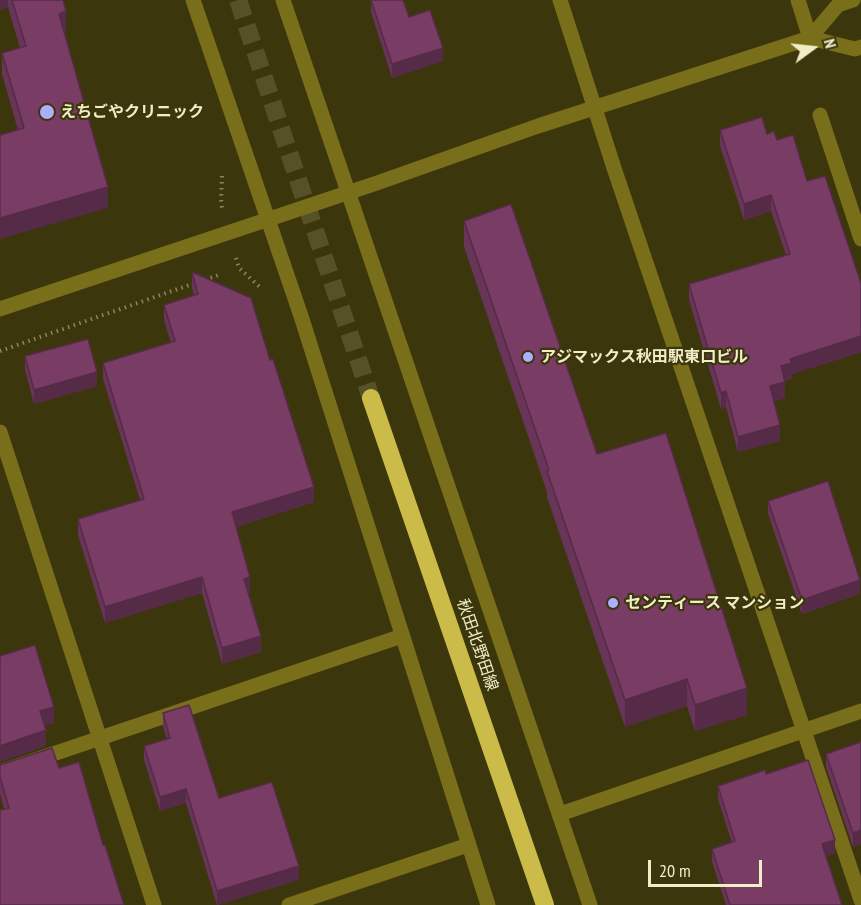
<!DOCTYPE html>
<html>
<head>
<meta charset="utf-8">
<style>
  body { margin:0 }
  #map { position:relative; width:861px; height:905px; overflow:hidden; background:#3c360c; font-family:"PT Sans Narrow",sans-serif }
  canvas { display:block }
  .north { position:absolute; left:783px; top:18px; width:60px; height:60px; -webkit-text-stroke:4px #3c360c; paint-order:stroke; rotate:75deg; font-size:16px; font-weight:700; line-height:24px; text-align:center; color:#f1edc7 }
  .north::after { content:''; display:block; margin:auto; width:21px; height:27px; background:#f1edc7; clip-path:polygon(50% 0,100% 100%,50% 72%,0 100%) }
  .scale { position:absolute; left:648px; top:860px; width:114px; height:27px; box-sizing:border-box; border:3px solid #f1edc7; border-top:0; padding-left:8px; font-size:18px; line-height:21px; white-space:nowrap; color:#f1edc7; -webkit-text-stroke:4px #3c360c; paint-order:stroke }
</style>
</head>
<body>
<div id="map">
<canvas width="861" height="905"></canvas>
<div class="north">N</div>
<div class="scale">20 m</div>
</div>
<script>
const c = document.querySelector('canvas').getContext('2d');
c.lineJoin = 'round';
const poly = rows => new Path2D(rows.map(r => 'M' + r).join(''));
function stroke(path, color, width, dash) { c.strokeStyle = color; c.lineWidth = width; c.lineCap = dash ? 'butt' : 'round'; c.setLineDash(dash || []); c.stroke(path); }
function fill(path, color) { c.fillStyle = color; c.fill(path, 'evenodd'); }
function write(font, color, halo, rows, align = 'center') {
  c.font = font + ' "PT Sans Narrow","Noto Sans JP",sans-serif'; c.lineWidth = 4.5; c.setLineDash([]); c.textBaseline = 'middle'; c.strokeStyle = halo; c.fillStyle = color; for (const [text, x, y, turn = 0] of rows) {
    c.save(); c.translate(x, y); c.rotate((+turn || 0) * Math.PI / 180); c.textAlign = isNaN(turn) ? turn : align; if (halo) c.strokeText(text, 0, 0); c.fillText(text, 0, 0); c.restore();
  }
}
const motorwayTunnel = poly([
  [238,0,371,398]
]);
const path = poly([
  [222,176,221,199,222,208],
  [236,258,239,268,261,288],
  [205,280,221,274],
  [0,351,195,283]
]);
const minor = poly([
  [560,0,614,168,861,900],
  [798,0,810,38],
  [820,115,861,239],
  [0,432,154,905],
  [0,772,402,636],
  [560,814,861,711],
  [289,905,468,845]
]);
const tertiary = poly([
  [193,0,301,316,488,905],
  [283,0,590,905],
  [810,38,838,5,853,0],
  [0,309,377,183,538,126,810,38,855,49,861,47]
]);
const motorway = poly([
  [371,398,545,905]
]);
const wall = poly([
  [0,0,63,0,66,32,64,33,108,208,18,130,2,74,2,53,20,48,8,7,0,10],
  [371,0,409,17,443,61,392,78,371,12],
  [720,130,767,134,777,140,807,181,861,283,861,352,792,374,792,379,785,381,785,398,774,401,780,441,738,452,726,407,721,409,689,300,689,284,786,255,771,211,744,220,720,146],
  [464,221,597,454,747,715,695,731,687,706,625,727,547,497,547,492,464,247],
  [192,272,314,502,236,527,250,593,248,593,261,652,222,664,202,593,105,623,78,535,78,519,140,500,103,379,103,363,171,343,164,320,164,305,194,296,192,288],
  [25,356,97,386,34,404,25,370],
  [768,501,860,594,802,614,768,514],
  [163,713,219,798,299,880,217,905,186,803,160,811,144,760,144,746,167,739,163,727],
  [861,742,861,844,853,847,826,767,826,754],
  [0,764,59,768,103,845,4,809,0,794],
  [766,774,835,853,826,856,842,905,726,905,712,862,712,849,732,843,718,799,718,786]
]);
const shadedWall = poly([
  [0,0,8,0,8,7,0,10],
  [66,11,66,32,59,35,59,14],
  [443,48,443,61,392,78,392,64],
  [108,187,108,208,0,239,0,218],
  [771,195,771,211,744,220,744,204],
  [861,336,861,352,792,374,792,379,781,382,781,366,790,359],
  [97,372,97,386,34,404,34,390],
  [785,382,785,398,770,402,770,386],
  [726,391,726,407,721,409,721,393],
  [780,425,780,441,738,452,738,437],
  [314,487,314,502,232,528,232,512],
  [202,577,202,593,105,623,105,607],
  [250,577,250,593,244,595,244,579],
  [860,580,860,594,802,614,802,600],
  [261,636,261,652,222,664,222,648],
  [687,679,687,706,625,727,625,700],
  [747,688,747,715,695,731,695,705],
  [54,707,54,723,40,727,40,711],
  [46,730,46,746,0,762,0,746],
  [186,789,186,803,160,811,160,797],
  [861,830,861,844,853,847,853,833],
  [835,840,835,853,822,857,822,844],
  [299,866,299,880,217,905,217,891]
]);
const building = poly([
  [12,0,63,0,66,11,59,14,108,187,0,218,0,135,24,128,2,53,26,46,12,0],
  [371,0,403,0,409,17,430,10,443,48,392,64,371,0],
  [762,117,767,134,774,131,777,140,793,135,807,181,825,176,861,283,861,336,790,359,792,363,781,366,785,382,770,386,780,425,738,437,726,391,721,393,689,284,790,254,771,195,744,204,720,130,762,117],
  [511,204,597,454,666,433,747,688,695,705,687,679,625,700,547,471,549,470,464,221,511,204],
  [192,272,251,298,270,360,273,359,314,487,232,512,250,577,244,579,261,636,222,648,202,577,105,607,78,519,144,499,103,363,175,341,164,305,198,294,192,272],
  [88,339,97,372,34,390,25,356,88,339],
  [828,481,860,580,802,600,768,501,828,481],
  [35,645,54,707,40,711,46,730,0,746,0,656,35,645],
  [189,705,219,798,272,782,299,866,217,891,186,789,160,797,144,746,170,738,163,713,189,705],
  [861,742,861,830,853,833,826,754,861,742],
  [52,748,59,768,79,762,103,845,105,845,124,905,0,905,0,810,9,808,0,777,0,764,3,764,52,748],
  [808,760,835,840,822,844,842,905,730,905,712,849,735,841,718,786,765,770,766,774,808,760]
]);
const markers = [
  [47,112,8,"#acaffb"],
  [528,357,6,"#acaffb"],
  [613,603,6,"#acaffb"]
];
const poiNames = [
  ["えちごやクリニック",60,112],
  ["アジマックス秋田駅東口ビル",540,357],
  ["センティース マンション",625,603]
];
const streetNames = [
  ["秋田北野田線",477,645,71]
];
stroke(motorwayTunnel, '#575128', 18, [18, 9]);
stroke(path, '#8c875f', 4, [1.5, 4.5]);
stroke(minor, '#796f1b', 15);
stroke(tertiary, '#796f1b', 15);
stroke(motorway, '#cbbc49', 18);
fill(wall, '#683457');
fill(shadedWall, '#552b47');
fill(building, '#793d65');
stroke(building, '#552b47', 1.5);
for (const [x, y, r, color] of markers) { const dot = new Path2D(); dot.arc(x, y, r, 0, 2 * Math.PI); c.fillStyle = color; c.fill(dot); stroke(dot, '#3c360c', 2); }
write('bold 16px', '#f1edc7', '#3c360c', poiNames, 'left');
write('16px', '#f1edc7', '#3c360c', streetNames);
</script>
</body>
</html>
